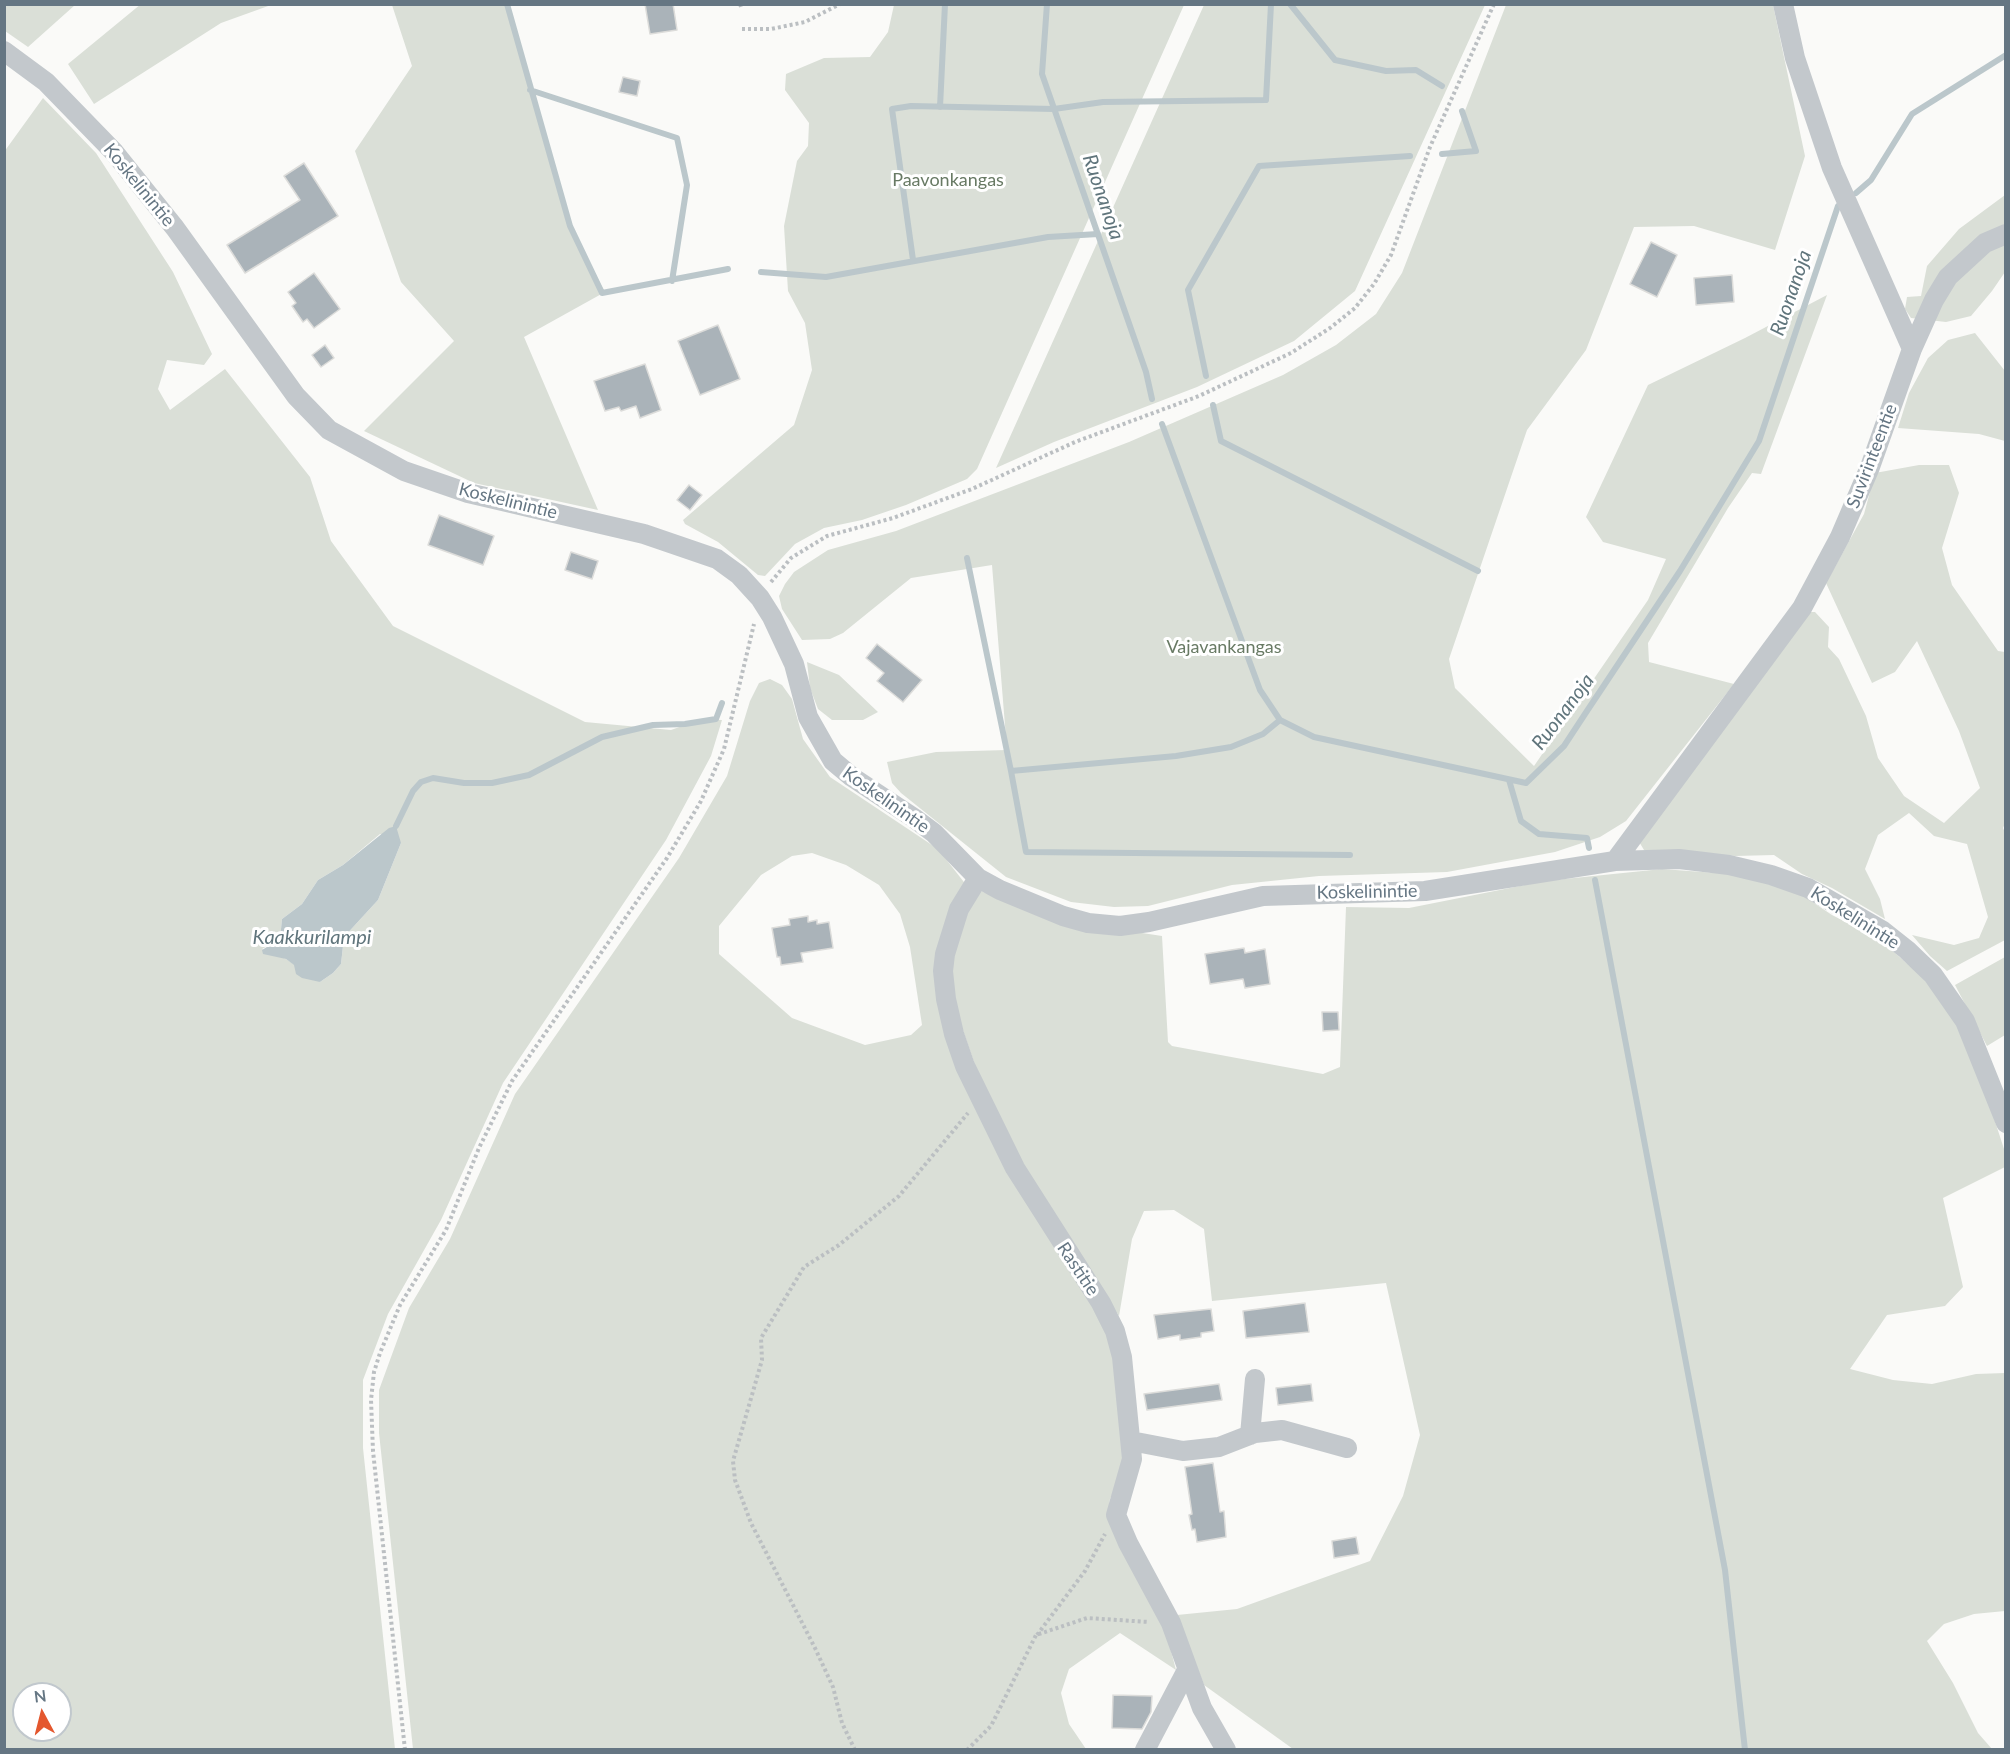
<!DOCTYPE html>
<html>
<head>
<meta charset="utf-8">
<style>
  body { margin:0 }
  #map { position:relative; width:2010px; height:1754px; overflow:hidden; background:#fafaf8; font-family:Lato,sans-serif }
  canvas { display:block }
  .frame { position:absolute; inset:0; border:6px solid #657683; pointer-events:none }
  .north { position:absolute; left:12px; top:1682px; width:60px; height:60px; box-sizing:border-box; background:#fff; border:2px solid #c1c8cd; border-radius:50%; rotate:353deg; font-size:16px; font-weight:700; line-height:24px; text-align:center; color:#657683 }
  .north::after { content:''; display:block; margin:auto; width:21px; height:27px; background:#e4572e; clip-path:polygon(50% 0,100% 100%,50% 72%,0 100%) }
</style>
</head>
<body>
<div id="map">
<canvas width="2010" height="1754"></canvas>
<div class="frame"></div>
<div class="north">N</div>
</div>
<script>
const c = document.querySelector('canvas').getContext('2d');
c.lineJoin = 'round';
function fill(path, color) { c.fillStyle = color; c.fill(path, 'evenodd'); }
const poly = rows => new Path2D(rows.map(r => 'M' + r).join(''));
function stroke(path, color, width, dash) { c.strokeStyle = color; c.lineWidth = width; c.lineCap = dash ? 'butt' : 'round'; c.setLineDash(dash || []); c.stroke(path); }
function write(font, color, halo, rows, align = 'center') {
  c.font = font + ' Lato,sans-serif'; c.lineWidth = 6; c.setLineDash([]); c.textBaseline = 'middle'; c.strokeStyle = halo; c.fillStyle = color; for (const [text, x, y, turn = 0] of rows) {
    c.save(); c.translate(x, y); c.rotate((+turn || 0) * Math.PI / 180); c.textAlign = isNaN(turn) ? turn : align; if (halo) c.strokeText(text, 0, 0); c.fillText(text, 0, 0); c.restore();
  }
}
const green = poly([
  [141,4,271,4,271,5,221,23,94,104,68,64],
  [4,5,5,4,75,5,28,47,5,31],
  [392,5,509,5,530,90,570,226,605,292,524,337,598,510,474,483,364,431,454,341,401,282,355,151,412,66],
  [894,5,1184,5,977,469,967,479,906,505,862,520,824,528,795,544,765,576,758,575,718,542,685,524,683,520,794,425,812,370,805,323,788,291,784,226,797,161,808,146,809,123,785,90,786,74,824,58,870,57,888,32],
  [1204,5,1485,5,1355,291,1294,341,1197,387,1054,442,996,468],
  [1506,5,1773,5,1805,156,1775,250,1694,226,1634,227,1586,350,1527,430,1449,659,1455,688,1534,766,1648,600,1666,559,1603,542,1586,517,1648,385,1745,338,1827,295,1761,474,1752,473,1728,508,1648,643,1649,662,1734,684,1626,821,1600,837,1555,852,1447,872,1319,876,1232,885,1148,906,1114,907,1071,902,1006,877,901,793,892,783,887,762,936,752,1007,750,992,565,911,578,843,633,830,639,802,640,782,609,779,596,785,584,794,572,828,550,896,531,1129,442,1283,375,1336,345,1376,314,1402,273],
  [43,98,96,153,173,272,212,354,204,365,167,360,158,389,170,410,225,369,310,477,331,541,393,626,585,722,671,730,702,719,722,720,711,756,666,840,503,1083,441,1220,388,1314,363,1380,363,1448,395,1749,5,1750,4,152],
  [380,834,401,843,378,900,344,937,341,964,333,973,320,982,286,959,262,949,280,939,282,919,302,904,318,880,343,865],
  [24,1694,60,1694,60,1730,24,1730],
  [2005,195,2005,272,1992,291,1971,316,1946,322,1911,318,1905,309,1907,297,1921,296,1927,266,1959,229],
  [1975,333,2005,371,2005,441,1979,434,1898,428,1909,393,1928,358,1948,340],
  [1919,465,1949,465,1959,493,1942,548,1952,585,1998,651,2005,652,2006,821,2003,828,2006,835,2005,940,1947,971,1930,956,1912,935,1954,945,1979,938,1988,917,1967,844,1934,836,1909,813,1878,835,1865,869,1880,899,1885,919,1832,888,1802,874,1774,855,1735,856,1644,850,1638,840,1807,612,1815,612,1829,627,1828,647,1839,659,1866,716,1878,758,1904,796,1944,823,1980,788,1959,731,1917,641,1895,672,1872,683,1826,583,1864,514,1875,473],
  [807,662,839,675,878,712,863,720,832,720,818,709,810,688],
  [770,679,782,685,792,699,803,739,830,777,938,849,967,886,946,922,951,1048,1105,1324,1115,1361,1124,1451,1123,1473,1110,1499,1107,1517,1166,1632,1176,1670,1120,1633,1069,1669,1061,1693,1069,1724,1086,1749,413,1749,379,1433,379,1390,409,1308,450,1239,515,1094,679,858,727,776,750,701,759,683],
  [812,853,846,865,879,885,900,914,910,947,922,1025,911,1035,865,1045,792,1018,719,954,719,926,761,875,792,856],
  [1662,869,1743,875,1799,893,1832,915,1879,939,1919,974,1947,1005,1973,1054,2005,1152,2005,1167,1943,1198,1963,1287,1945,1306,1887,1315,1850,1369,1893,1380,1932,1384,1976,1374,2005,1373,2005,1611,1974,1614,1944,1624,1927,1641,1953,1683,1978,1733,1992,1749,1293,1749,1204,1685,1177,1615,1237,1609,1370,1561,1403,1496,1420,1435,1386,1283,1212,1301,1204,1229,1174,1210,1144,1211,1132,1239,1119,1316,1030,1179,976,1068,958,1016,950,962,961,926,978,890,1050,919,1162,936,1168,1042,1172,1046,1323,1074,1340,1067,1346,907,1409,908,1545,881],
  [2005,957,2005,1035,1987,1046,1955,985]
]);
const water = poly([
  [396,826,401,843,378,900,344,937,341,964,333,973,320,982,302,978,296,974,294,965,286,959,263,954,262,950,280,939,282,919,302,904,318,880,343,865,389,828]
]);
const stream = poly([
  [507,4,570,226,602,293,728,269],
  [1047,4,1042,74,1146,372,1152,399],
  [1290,4,1335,60,1386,71,1416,70,1442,86],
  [530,90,677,138,687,185,672,281],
  [940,107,945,4],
  [1442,154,1476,151,1462,111],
  [1856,193,1871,180,1912,114,2006,55],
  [913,260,892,109,911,106,1054,109,1103,102,1266,100,1271,4],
  [761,272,826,277,1048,237,1098,234],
  [1206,376,1188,290,1259,166,1410,156],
  [1213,405,1221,441,1478,571],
  [1162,424,1260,690,1280,720,1314,737,1526,783,1564,746,1585,714,1680,571,1759,441,1838,206],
  [967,558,1011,771,1176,756,1231,747,1263,734,1280,720],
  [1011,771,1026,852,1350,855],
  [1509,780,1521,821,1539,834,1587,838,1589,848],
  [396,826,413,791,421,782,433,778,464,783,492,783,529,775,602,737,653,725,685,724,716,719,722,703],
  [1595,880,1725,1570,1745,1750]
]);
const building = poly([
  [645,4,673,4,677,30,650,34,645,4],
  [623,77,640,81,637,96,619,92,623,77],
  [304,163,338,216,245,273,227,245,300,200,284,176,304,163],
  [1651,242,1677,255,1657,297,1630,284,1651,242],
  [314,273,340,309,314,328,307,319,303,322,292,306,296,303,288,292,314,273],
  [1732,275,1734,302,1696,305,1694,278,1732,275],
  [718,325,740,379,700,395,678,341,718,325],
  [325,345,334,358,321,367,312,355,325,345],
  [645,364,661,410,640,418,636,406,621,411,619,407,605,411,594,381,645,364],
  [689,485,702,495,690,510,677,500,689,485],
  [439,515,494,536,483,565,428,545,439,515],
  [571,552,598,561,592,579,565,570,571,552],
  [877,644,922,680,903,702,877,681,884,673,866,658,877,644],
  [808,916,808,922,817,920,817,924,829,922,833,948,801,953,803,962,781,965,780,957,777,957,772,928,790,925,789,919,808,916],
  [1244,948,1245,953,1265,949,1270,984,1245,988,1243,979,1210,984,1205,954,1244,948],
  [1322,1012,1338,1012,1339,1030,1323,1031,1322,1012],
  [1305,1303,1309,1332,1246,1338,1243,1311,1305,1303],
  [1211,1309,1214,1331,1201,1333,1201,1337,1180,1340,1180,1335,1158,1339,1154,1315,1211,1309],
  [1219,1384,1222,1400,1147,1410,1144,1394,1219,1384],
  [1311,1384,1313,1401,1278,1405,1276,1388,1311,1384],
  [1213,1463,1220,1512,1224,1511,1226,1537,1197,1542,1195,1529,1192,1530,1189,1515,1192,1514,1185,1467,1213,1463],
  [1356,1537,1359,1554,1334,1558,1332,1541,1356,1537],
  [1113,1695,1152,1696,1151,1712,1142,1729,1112,1728,1113,1695]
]);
const path = poly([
  [740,4,741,7],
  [742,29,771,29,805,22,840,4],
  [771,582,791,558,827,536,893,518,972,489,1075,442,1199,396,1291,353,1330,328,1355,308,1374,284,1391,255,1430,147,1494,4],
  [1037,1635,1085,1571,1105,1534],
  [405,1750,373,1451,371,1400,374,1372,380,1353,400,1305,446,1230,479,1148,512,1081,667,858,701,801,724,749,754,624],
  [855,1750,842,1723,833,1687,815,1648,751,1523,735,1480,733,1461,762,1360,761,1338,804,1267,839,1245,899,1196,968,1113],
  [967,1750,991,1726,1036,1635,1087,1618,1149,1622]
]);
const street = poly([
  [4,51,46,82,114,152,175,228,296,396,329,430,404,471,468,493,644,534,717,559,739,575,760,598,772,617,794,664,808,717,833,761,852,777,914,818,934,833,978,878,1000,890,1063,916,1088,923,1120,926,1149,922,1263,896,1425,891,1615,861,1679,859,1729,865,1771,875,1808,888,1883,931,1907,950,1933,975,1965,1021,2006,1123],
  [1912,349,1934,300,1948,277,1985,243,2006,234],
  [1615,861,1802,608,1840,537,1870,467,1912,349,1832,168,1795,58,1783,4],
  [978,878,959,909,945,954,943,971,946,999,954,1034,965,1066,1015,1168,1101,1303,1115,1331,1122,1357,1132,1459,1116,1515,1128,1543,1171,1623,1202,1708,1226,1750],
  [1250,1435,1255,1379],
  [1131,1441,1183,1451,1219,1447,1255,1433,1282,1430,1347,1448],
  [1145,1750,1187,1670]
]);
const parkNames = [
  ["Paavonkangas",948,180],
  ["Vajavankangas",1224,647]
];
const streetNames = [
  ["Koskelinintie",139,185,51],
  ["Suvirinteentie",1872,456,-69],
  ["Koskelinintie",508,501,14],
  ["Koskelinintie",886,800,35],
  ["Koskelinintie",1367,892,-1],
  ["Koskelinintie",1855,918,32],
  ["Rastitie",1078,1269,56]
];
const waterNames = [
  ["Ruonanoja",1103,197,71],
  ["Ruonanoja",1791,293,-71],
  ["Ruonanoja",1563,712,-53],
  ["Kaakkurilampi",312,938]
];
fill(green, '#dadfd7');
fill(water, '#bbc7cb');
stroke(stream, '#bbc7cb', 6);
fill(building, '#aab3b9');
stroke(building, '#dcdcda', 1.5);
stroke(path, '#bbbfc2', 4, [3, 3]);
stroke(street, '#c3c8cc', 20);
write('18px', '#687a64', '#fff', parkNames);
write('18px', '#657683', '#fff', streetNames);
write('italic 20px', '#60757c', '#fff', waterNames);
</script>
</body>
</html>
